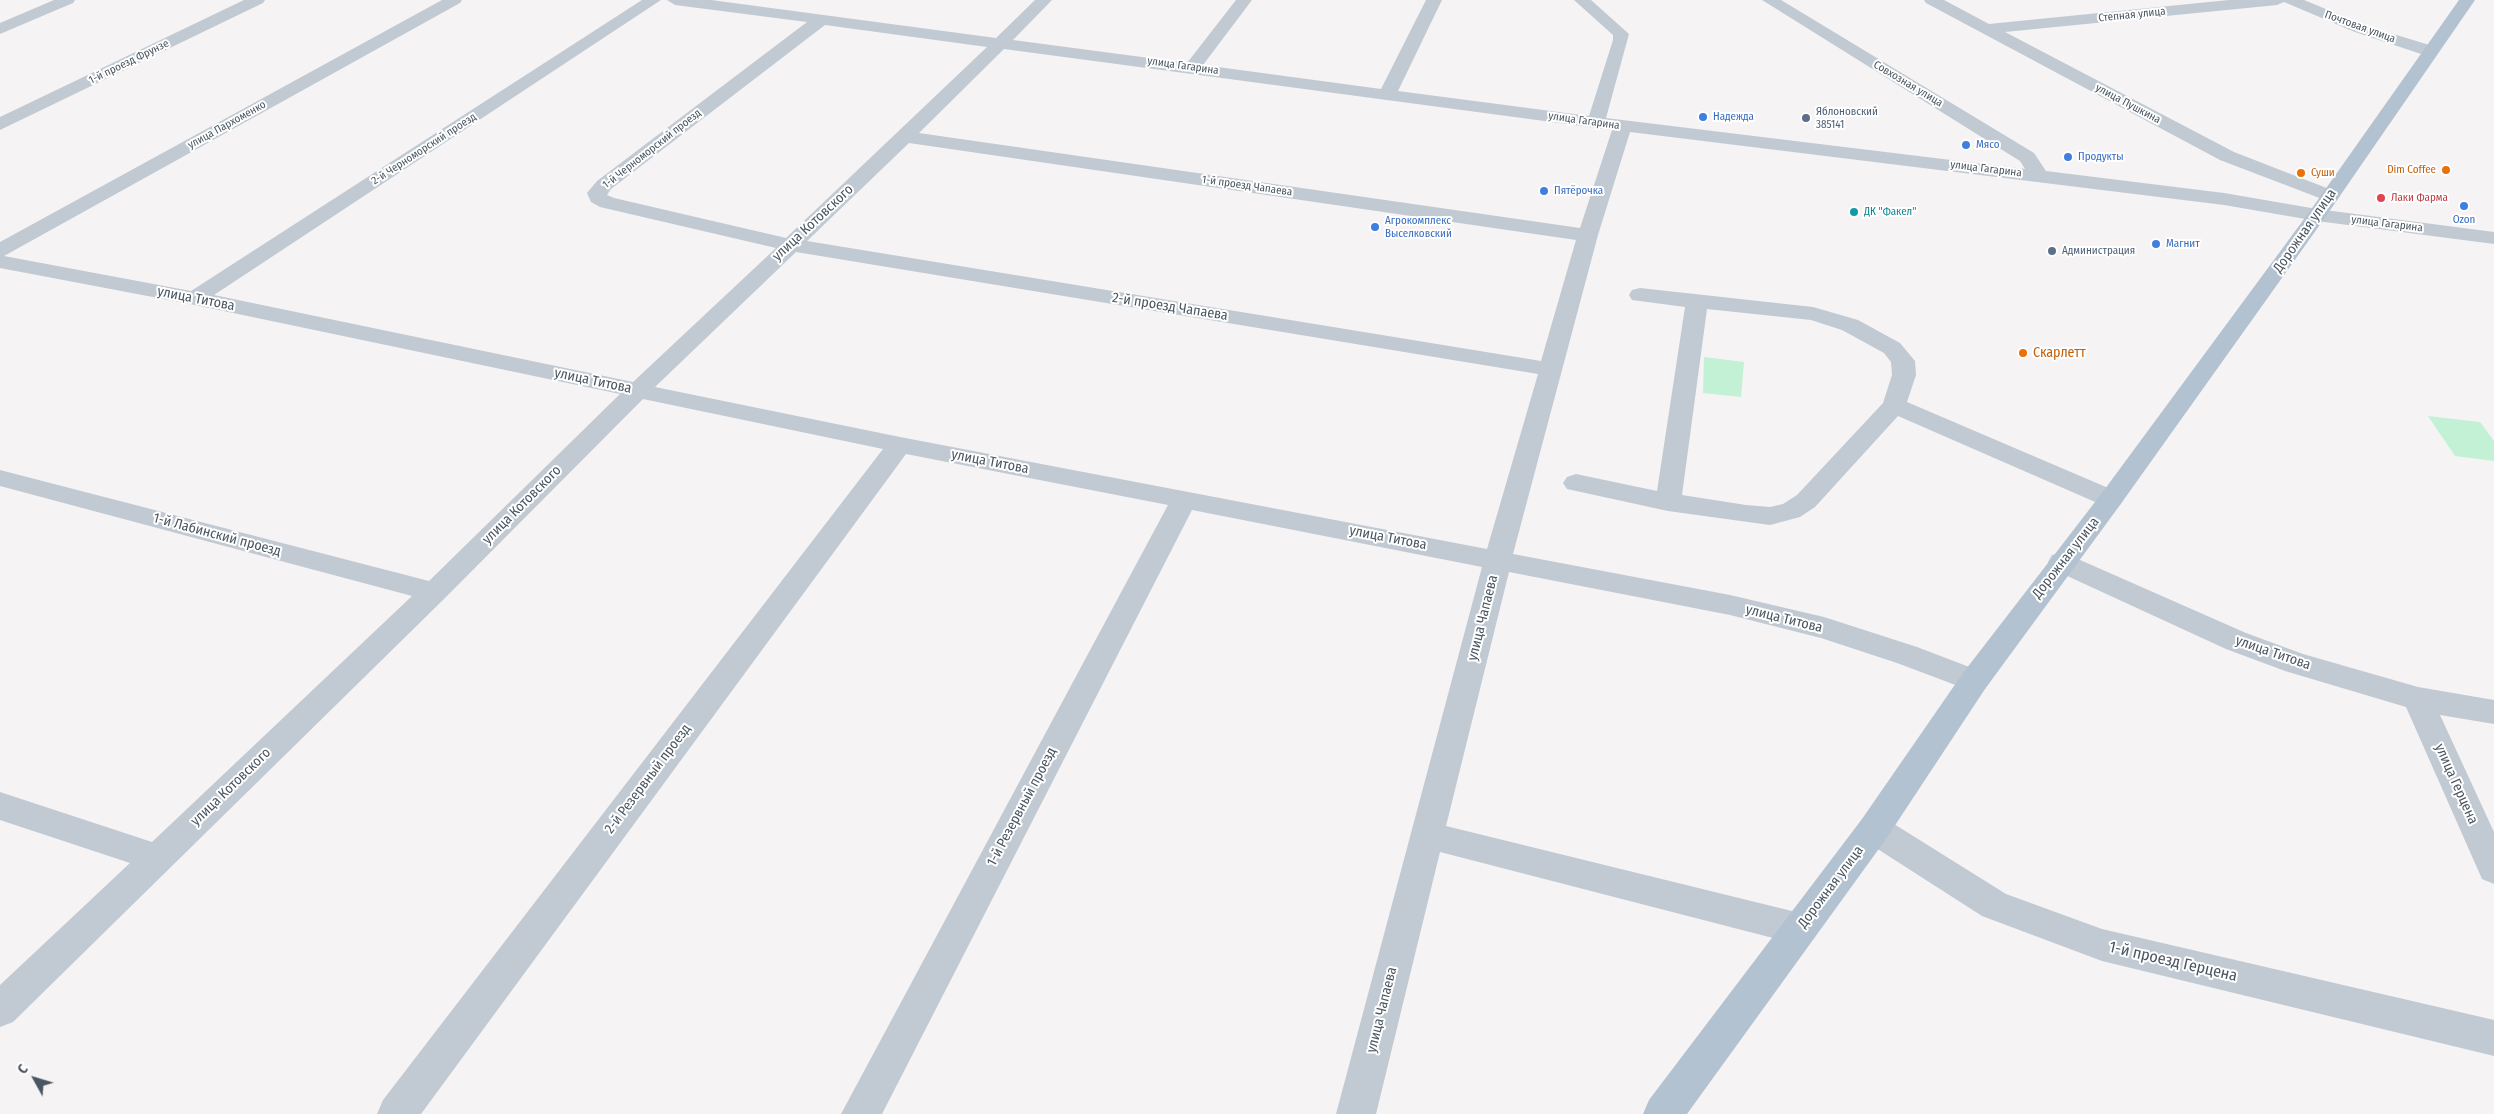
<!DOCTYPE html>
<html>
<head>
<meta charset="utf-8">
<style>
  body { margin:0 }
  #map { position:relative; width:2494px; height:1114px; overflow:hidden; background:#f5f3f3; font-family:"Fira Sans Condensed",sans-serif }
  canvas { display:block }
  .north { position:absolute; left:10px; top:1054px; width:50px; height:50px; -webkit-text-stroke:4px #fff; paint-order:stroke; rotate:309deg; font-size:14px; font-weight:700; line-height:20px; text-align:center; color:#4a5661 }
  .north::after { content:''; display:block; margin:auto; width:18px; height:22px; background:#4a5661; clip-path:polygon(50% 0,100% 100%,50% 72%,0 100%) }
</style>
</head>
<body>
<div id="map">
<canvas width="2494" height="1114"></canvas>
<div class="north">С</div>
</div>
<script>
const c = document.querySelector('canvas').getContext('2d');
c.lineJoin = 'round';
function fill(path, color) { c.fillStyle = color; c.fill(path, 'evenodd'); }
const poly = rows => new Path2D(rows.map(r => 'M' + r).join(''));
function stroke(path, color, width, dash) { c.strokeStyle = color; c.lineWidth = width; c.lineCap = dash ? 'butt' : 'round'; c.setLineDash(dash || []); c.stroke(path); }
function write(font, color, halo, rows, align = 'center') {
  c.font = font + ' "Fira Sans Condensed",sans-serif'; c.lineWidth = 4; c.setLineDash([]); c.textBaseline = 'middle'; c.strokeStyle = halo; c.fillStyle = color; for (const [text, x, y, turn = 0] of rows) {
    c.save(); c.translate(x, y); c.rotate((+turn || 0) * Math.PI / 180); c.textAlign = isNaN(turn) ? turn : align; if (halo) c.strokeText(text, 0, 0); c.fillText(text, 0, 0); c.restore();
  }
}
const green = poly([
  [1704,357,1744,362,1741,397,1703,393],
  [2428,416,2480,422,2494,441,2494,461,2455,456]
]);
const minor = poly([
  [54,0,75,0,73,3,0,34,0,23,54,0],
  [244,0,265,0,263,3,0,130,0,117,244,0],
  [442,0,462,0,460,3,4,256,191,291,642,0,661,0,214,295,633,382,776,248,600,207,591,202,587,193,597,181,807,22,675,5,667,0,711,0,996,38,1035,0,1052,0,1013,40,1187,63,1236,0,1252,0,1203,65,1381,89,1426,0,1442,0,1398,91,1589,116,1613,40,1613,35,1574,0,1591,0,1629,34,1606,118,2025,169,2020,161,1762,0,1781,0,2034,153,2046,171,2224,193,2317,209,2494,232,2494,244,2317,221,2224,205,1630,132,1598,235,1513,554,1730,595,1824,617,1917,647,1985,673,1989,681,1985,689,1974,692,1897,663,1821,638,1730,615,1509,572,1446,826,1800,913,1812,918,1818,929,1812,940,1800,945,1440,852,1376,1114,1336,1114,1482,567,1192,510,882,1114,841,1114,1168,505,906,454,421,1114,377,1114,383,1100,883,449,643,399,444,599,13,1022,0,1027,0,985,130,863,0,820,0,792,152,842,412,596,0,486,0,470,429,581,620,394,195,305,0,268,0,242,442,0],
  [825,25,987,47,786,238,614,198,607,195,611,189,825,25],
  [1004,49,1612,130,1580,228,919,133,1004,49],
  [909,143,1576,240,1541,361,807,241,909,143],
  [796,252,1538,374,1487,549,900,437,655,387,796,252],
  [1924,0,1944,0,1989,24,2229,0,2304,0,2367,26,2436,47,2438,51,2436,55,2430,56,2424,55,2355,32,2284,2,2277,5,2005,32,2234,152,2337,192,2340,196,2337,200,2330,202,2220,160,1926,3,1924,0],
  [1640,288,1813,307,1858,320,1900,343,1915,361,1916,375,1907,402,2120,493,2124,499,2120,505,2111,508,2102,505,1898,416,1815,507,1800,517,1770,525,1668,511,1567,489,1563,483,1567,477,1576,474,1657,491,1685,307,1632,300,1629,295,1632,290,1640,288],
  [1707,309,1811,320,1842,330,1884,353,1891,362,1892,375,1883,403,1797,495,1783,504,1770,507,1746,505,1682,495,1707,309],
  [2062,552,2246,633,2303,654,2418,687,2494,700,2494,724,2440,715,2494,832,2494,884,2482,879,2406,707,2285,671,2226,649,2052,569,2048,562,2052,555,2062,552],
  [1874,815,1886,819,2006,894,2102,929,2494,1020,2494,1056,2102,961,1982,916,1862,839,1857,829,1862,819,1874,815]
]);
const major = poly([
  [2459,0,2475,0,2324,219,2120,505,1985,689,1886,839,1687,1114,1643,1114,1649,1100,1862,819,1963,673,2102,493,2310,211,2459,0]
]);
const markers = [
  [1703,117,5,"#3f7fe0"],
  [1806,118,5,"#5c6f8a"],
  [1966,145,5,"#3f7fe0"],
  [2068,157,5,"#3f7fe0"],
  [2446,170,5,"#e8710a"],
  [2301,173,5,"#e8710a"],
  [1544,191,5,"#3f7fe0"],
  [2381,198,5,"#e0444e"],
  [2464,206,5,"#3f7fe0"],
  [1854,212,5,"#0f9aa8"],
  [1375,227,5,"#3f7fe0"],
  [2156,244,5,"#3f7fe0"],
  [2052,251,5,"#5c6f8a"],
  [2023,353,5,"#e8710a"]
];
const farStreetnames = [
  ["Степная улица",2132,15,-6],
  ["Почтовая улица",2360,27,20],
  ["1-й проезд Фрунзе",129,62,-26],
  ["улица Гагарина",1183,66,8],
  ["Совхозная улица",1908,84,31],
  ["улица Пушкина",2128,104,28],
  ["улица Гагарина",1584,121,8],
  ["улица Пархоменко",227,125,-29],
  ["2-й Черноморский проезд",424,149,-33],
  ["1-й Черноморский проезд",652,149,-38],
  ["улица Гагарина",1986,169,7],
  ["1-й проезд Чапаева",1247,186,8],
  ["улица Гагарина",2387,224,7]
];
const farServicenames = [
  ["Яблоновский",1816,112],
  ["385141",1816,125],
  ["Администрация",2062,251]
];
const farShopnames = [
  ["Надежда",1713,117],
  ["Мясо",1976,145],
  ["Продукты",2078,157],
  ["Пятёрочка",1554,191],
  ["Ozon",2464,220,"center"],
  ["Агрокомплекс",1385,221],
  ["Выселковский",1385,234],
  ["Магнит",2166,244]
];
const farFoodnames = [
  ["Dim Coffee",2436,170],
  ["Суши",2311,173,"left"]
];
const farHealthnames = [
  ["Лаки Фарма",2391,198]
];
const farCulturenames = [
  ["ДК \"Факел\"",1864,212]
];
const streetNames = [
  ["улица Котовского",813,223,-43],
  ["Дорожная улица",2305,231,-55],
  ["улица Титова",196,299,11],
  ["2-й проезд Чапаева",1170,307,9],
  ["улица Титова",593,381,12],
  ["улица Титова",990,462,11],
  ["улица Котовского",522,505,-45],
  ["1-й Лабинский проезд",217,535,15],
  ["улица Титова",1388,538,11],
  ["Дорожная улица",2066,558,-52],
  ["улица Чапаева",1483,618,-76],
  ["улица Титова",1784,619,14],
  ["улица Титова",2273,653,19],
  ["2-й Резервный проезд",648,779,-53],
  ["улица Герцена",2456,784,66],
  ["улица Котовского",231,787,-44],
  ["1-й Резервный проезд",1022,807,-62],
  ["Дорожная улица",1831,887,-53],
  ["улица Чапаева",1382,1010,-76]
];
const foodNames = [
  ["Скарлетт",2033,353]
];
const nearStreetnames = [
  ["1-й проезд Герцена",2173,962,13]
];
fill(green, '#c3f1d5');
fill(minor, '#c1cad2');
fill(major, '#b3c2d1');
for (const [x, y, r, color] of markers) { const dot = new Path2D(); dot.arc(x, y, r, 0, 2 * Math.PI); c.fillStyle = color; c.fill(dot); stroke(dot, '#fff', 2); }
write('11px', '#4a5661', '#fff', farStreetnames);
write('11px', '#4e5e75', '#fff', farServicenames, 'left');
write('11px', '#366cbe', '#fff', farShopnames, 'left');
write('11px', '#c56008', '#fff', farFoodnames, 'right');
write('11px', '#be3a42', '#fff', farHealthnames, 'left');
write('11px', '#0d838f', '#fff', farCulturenames, 'left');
write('14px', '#4a5661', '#fff', streetNames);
write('14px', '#c56008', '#fff', foodNames, 'left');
write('16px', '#4a5661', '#fff', nearStreetnames);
</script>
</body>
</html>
